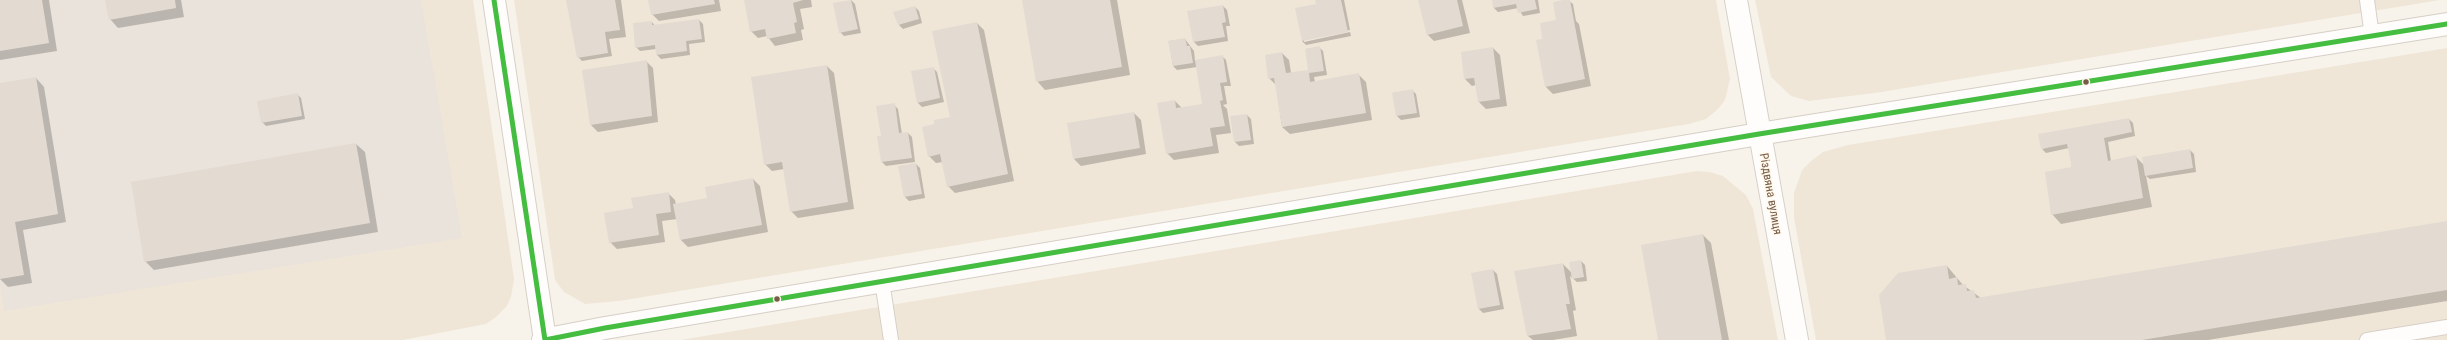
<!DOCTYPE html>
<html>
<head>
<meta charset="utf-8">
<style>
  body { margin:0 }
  canvas { display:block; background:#f7f3ea }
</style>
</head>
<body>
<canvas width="2447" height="340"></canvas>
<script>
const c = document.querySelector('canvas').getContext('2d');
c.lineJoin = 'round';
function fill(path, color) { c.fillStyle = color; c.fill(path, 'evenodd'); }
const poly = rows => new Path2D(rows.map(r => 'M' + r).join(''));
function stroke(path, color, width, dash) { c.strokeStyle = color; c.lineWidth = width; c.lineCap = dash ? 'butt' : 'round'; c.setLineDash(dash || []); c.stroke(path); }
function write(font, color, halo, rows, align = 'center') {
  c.font = font + ' "Roboto Condensed",sans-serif'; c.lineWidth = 3; c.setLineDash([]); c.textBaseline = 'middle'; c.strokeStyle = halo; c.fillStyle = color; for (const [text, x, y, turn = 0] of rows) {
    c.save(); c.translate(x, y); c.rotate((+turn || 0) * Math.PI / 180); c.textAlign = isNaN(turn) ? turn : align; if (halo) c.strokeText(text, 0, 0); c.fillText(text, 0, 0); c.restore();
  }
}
const residential = poly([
  [0,0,473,0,514,279,511,297,506,307,496,317,486,324,403,340,0,340],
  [514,0,1716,0,1730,79,1725,100,1718,109,1706,119,1689,124,619,301,585,304,564,292,555,280],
  [1755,0,2440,0,1875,93,1809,101,1791,96,1771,77],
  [2447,48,2447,340,1816,340,1794,218,1794,193,1802,170,1811,161,1823,152,1848,145],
  [1697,171,1710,172,1723,176,1746,195,1753,209,1778,340,680,340]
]);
const industrial = poly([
  [0,0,421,0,462,238,4,311,0,286]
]);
const shadow = poly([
  [0,0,49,0,57,51,0,60],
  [106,0,181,0,184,17,118,28,110,19],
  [567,0,621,0,626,37,609,39,612,56,582,61,578,57],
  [649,0,719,0,721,11,659,21,652,14],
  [745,0,811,0,812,7,800,9,804,29,801,30,803,40,775,46,767,36,758,38,751,31],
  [851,0,855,4,861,33,844,36,840,32],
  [1023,0,1117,0,1130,75,1045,90,1037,81],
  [1316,0,1344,0,1350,30,1304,40,1304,42,1350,32,1351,36,1306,45,1302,41,1317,5],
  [1419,0,1462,0,1470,33,1434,41,1427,34],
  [1493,0,1538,0,1540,13,1523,16,1518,8,1498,12,1494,8],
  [1568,0,1573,4,1576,21,1579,24,1591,86,1553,94,1546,87,1544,39],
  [1223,6,1227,10,1230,26,1226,26,1228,41,1198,46,1194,42,1188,12],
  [915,7,919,11,922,23,903,29,899,25],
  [699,20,703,24,705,42,689,44,690,55,661,59,657,55,656,49,640,51,636,47,652,22,655,26],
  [977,23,984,30,1014,181,955,193,948,186,943,162,936,163,929,156,936,125,951,117],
  [1185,39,1194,51,1195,61,1222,56,1226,60,1231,86,1224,86,1227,104,1223,105,1227,109,1231,133,1216,135,1219,153,1174,160,1167,153,1175,101,1182,108,1203,105,1197,67,1177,70,1173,66,1169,41],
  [1319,47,1323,51,1327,75,1314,77,1315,82,1359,75,1366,82,1372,120,1290,134,1282,127,1276,85,1269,78,1282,53,1289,60,1291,73,1307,71,1310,73,1306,49],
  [1493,48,1500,55,1507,106,1486,109,1479,102,1476,85,1472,86,1465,79],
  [646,61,653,68,658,122,598,132,591,125],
  [827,66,834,73,854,209,798,218,791,211,784,169,772,171,765,164],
  [933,68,937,72,944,102,922,107,918,103,912,72],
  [36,78,44,87,66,222,23,230,32,283,8,287,0,279,0,84],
  [1412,90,1416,94,1420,117,1401,120,1397,116,1393,93],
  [297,94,301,98,305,119,266,126,262,122],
  [894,105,898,109,902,134,908,133,912,137,915,162,886,166,882,162,882,137],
  [1134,113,1141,120,1146,154,1081,166,1074,159],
  [1247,115,1251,119,1254,144,1239,146,1235,142],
  [2129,119,2133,123,2135,136,2108,142,2111,161,2135,156,2144,165,2190,150,2194,154,2196,172,2150,179,2146,176,2152,207,2061,224,2052,214,2073,168,2069,148,2046,153,2042,149],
  [356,144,365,152,378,232,154,270,145,261],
  [916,164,920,168,925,198,909,201,905,197],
  [753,179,760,186,768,232,688,247,681,240,677,219,662,221,665,242,617,249,610,242,634,209,668,193,675,200,676,205,708,199],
  [2447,222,2447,301,2208,340,1887,340,1947,266,1963,285,1981,298],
  [1703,235,1711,243,1729,340,1659,340],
  [1581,261,1585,265,1587,281,1577,282,1570,276,1576,310,1573,311,1577,336,1553,340,1533,340,1528,336,1563,264,1572,273],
  [1493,270,1497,274,1504,309,1483,313,1479,309]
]);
const building = poly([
  [0,0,42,0,49,43,0,51],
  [105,0,175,0,176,8,109,20],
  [566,0,615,0,620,30,605,32,608,53,577,58],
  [648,0,714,0,715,4,651,15],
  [744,0,803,0,793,3,797,22,794,23,796,33,767,39,765,29,750,32],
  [851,0,858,29,839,33,833,3],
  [1022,0,1110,0,1122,67,1036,82],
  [1315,0,1341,0,1348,32,1302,41,1295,8,1316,4],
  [1418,0,1457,0,1463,26,1427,35],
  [1492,0,1535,0,1537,9,1518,13,1516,4,1493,8],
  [1563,0,1570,0,1585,79,1545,87,1536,40,1542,39,1540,23,1556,20,1553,2],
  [1223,5,1226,22,1222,23,1225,37,1193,42,1187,11],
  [915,6,919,19,898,25,893,12],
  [699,19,702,39,686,41,687,51,656,55,655,45,635,48,633,23,652,21,652,25],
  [977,22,1008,174,947,187,940,154,928,157,922,127,934,124,934,120,950,117,932,31],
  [1185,38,1187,46,1190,46,1193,63,1173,66,1168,41],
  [1320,46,1324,71,1309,73,1310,82,1359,73,1366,113,1282,127,1274,78,1268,79,1265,55,1282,52,1286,73,1308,70,1305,49],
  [1493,47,1500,99,1478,102,1474,78,1464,79,1461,52],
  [1223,55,1227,82,1220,83,1223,100,1220,101,1225,126,1210,128,1213,146,1166,154,1157,103,1175,100,1176,108,1202,104,1195,60],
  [647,60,652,116,590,125,582,70],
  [827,65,848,202,790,212,782,162,764,165,751,77],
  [934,67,940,98,917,103,911,71],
  [36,77,58,214,15,222,24,275,0,279,0,83],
  [1413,89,1417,113,1396,116,1392,93],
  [298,93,302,116,261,123,257,101],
  [895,103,899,133,908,132,912,158,881,162,877,136,881,136,876,106],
  [1134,112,1140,148,1073,159,1067,123],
  [1247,114,1251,140,1234,142,1230,116],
  [2129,118,2132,132,2104,138,2108,161,2136,155,2143,198,2051,215,2045,172,2071,167,2071,163,2067,144,2041,149,2038,134],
  [356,143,370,223,144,262,131,182],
  [2190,149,2193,168,2145,176,2142,157],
  [916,163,922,194,904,197,898,166],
  [753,178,762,225,680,240,673,204,707,198,705,187],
  [669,192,671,212,656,214,659,235,609,243,604,213,633,208,631,198],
  [2447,221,2447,290,2142,340,1886,340,1879,295,1898,273,1947,265,1949,279,1957,277,1958,285,1966,284,1967,291,1974,290,1976,298],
  [1703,234,1722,340,1658,340,1641,245],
  [1581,260,1584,277,1572,279,1569,262],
  [1563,263,1570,304,1566,304,1571,329,1527,336,1514,271],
  [1493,269,1500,305,1478,309,1471,273]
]);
const lane = poly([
  [2367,0,2372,36],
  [882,281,891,340],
  [2367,340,2447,327]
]);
const street = poly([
  [1736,0,1797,340]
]);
const secondary = poly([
  [494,0,545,340],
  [543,340,605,328,1759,134,2447,24]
]);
const bus1 = poly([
  [494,0,545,340,605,328,1759,134,2447,24]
]);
const markers = [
  [2086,82,3.5,"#755b4a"],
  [777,299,3.5,"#755b4a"]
];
const streetNames = [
  ["Різдвяна вулиця",1770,194,80]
];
fill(residential, '#f0e6d7');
fill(industrial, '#eae3db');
fill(shadow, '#0003');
fill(building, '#e3dbd2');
stroke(lane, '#d6d0c8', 16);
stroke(street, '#d6d0c8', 24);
stroke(secondary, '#d6cfc6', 24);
stroke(lane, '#fefdfc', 14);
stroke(street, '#fefdfc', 22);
stroke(secondary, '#fefdfc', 22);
stroke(bus1, '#44bd40', 5);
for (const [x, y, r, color] of markers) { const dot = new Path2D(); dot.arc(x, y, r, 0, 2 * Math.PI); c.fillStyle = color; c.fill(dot); stroke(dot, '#fff8eb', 1.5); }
write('12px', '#755b4a', '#fff8eb', streetNames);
</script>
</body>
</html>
